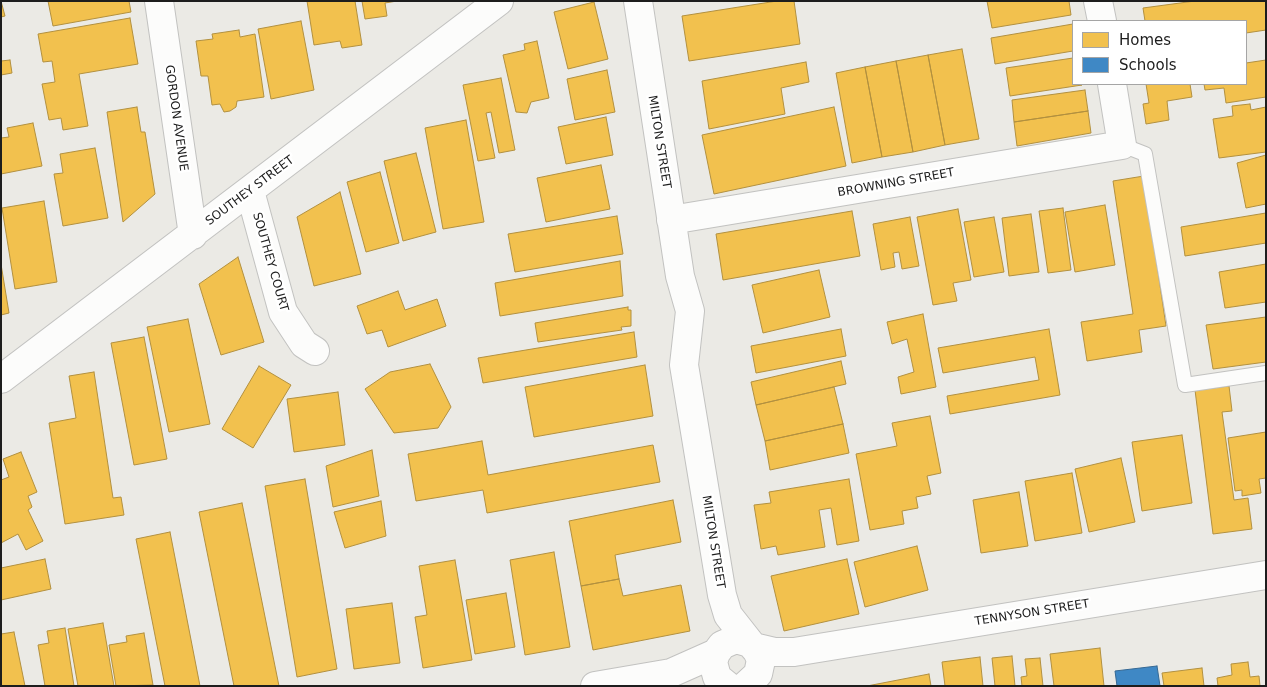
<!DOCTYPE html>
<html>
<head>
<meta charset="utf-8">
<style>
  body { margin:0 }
  #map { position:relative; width:1267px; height:687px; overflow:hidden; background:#ebeae5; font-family:"DejaVu Sans",sans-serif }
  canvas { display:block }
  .frame { position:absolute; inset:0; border:2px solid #1d1d1d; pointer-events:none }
  .legend { position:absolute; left:1072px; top:20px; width:175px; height:65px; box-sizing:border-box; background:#fff; border:1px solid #a5a5a5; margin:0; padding:6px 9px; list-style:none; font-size:15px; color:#1d1d1d }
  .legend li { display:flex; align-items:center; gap:10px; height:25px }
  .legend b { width:25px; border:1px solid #a5a5a5 }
</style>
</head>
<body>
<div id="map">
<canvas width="1267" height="687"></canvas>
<div class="frame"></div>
<ul class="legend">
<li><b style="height:14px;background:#f2c14e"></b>Homes</li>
<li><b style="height:14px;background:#3f88c5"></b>Schools</li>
</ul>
</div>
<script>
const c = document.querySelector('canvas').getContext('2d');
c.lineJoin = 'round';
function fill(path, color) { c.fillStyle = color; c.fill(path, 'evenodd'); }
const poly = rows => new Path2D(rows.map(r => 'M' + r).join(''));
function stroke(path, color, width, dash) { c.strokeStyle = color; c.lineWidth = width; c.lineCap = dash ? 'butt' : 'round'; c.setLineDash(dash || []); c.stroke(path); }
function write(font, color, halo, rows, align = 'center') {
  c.font = font + ' "DejaVu Sans",sans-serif'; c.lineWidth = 5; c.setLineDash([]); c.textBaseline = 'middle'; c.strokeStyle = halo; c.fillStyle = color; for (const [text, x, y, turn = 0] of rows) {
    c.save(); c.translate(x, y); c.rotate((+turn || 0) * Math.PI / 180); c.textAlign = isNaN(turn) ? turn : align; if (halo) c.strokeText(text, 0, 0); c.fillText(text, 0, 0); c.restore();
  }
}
const homes = poly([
  [1,1,5,16,1,17,1,1],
  [48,1,129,1,131,12,53,26,48,1],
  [307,1,355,1,362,45,342,48,340,41,314,45,307,1],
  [362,1,397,1,385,3,387,16,365,19,362,1],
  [777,1,794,1,800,44,689,61,682,16,777,1],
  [987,1,1069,1,1071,15,992,28,987,1],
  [1195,1,1266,1,1266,30,1246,33,1246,21,1145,21,1143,8,1195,1],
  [594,2,608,59,568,69,554,12,594,2],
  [130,18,138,64,79,74,88,126,63,130,61,118,49,120,42,84,55,82,52,61,43,62,38,34,130,18],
  [301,21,314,90,271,99,258,29,301,21],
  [1073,24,1073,51,995,64,991,38,1073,24],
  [239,30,240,37,255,34,264,97,237,101,236,107,230,111,224,112,220,104,212,105,208,76,201,76,196,41,213,39,212,34,239,30],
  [537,41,549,98,531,102,527,113,516,112,503,55,525,50,524,44,537,41],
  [962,49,979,139,945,145,928,55,962,49],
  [928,55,945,145,913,152,896,61,928,55],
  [1073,58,1073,84,1082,85,1010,96,1006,68,1073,58],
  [10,60,12,73,1,75,1,61,10,60],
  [1266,60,1266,97,1226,103,1224,88,1205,90,1204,84,1246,84,1246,63,1266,60],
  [896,61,913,152,882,157,865,67,896,61],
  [806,62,809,82,781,88,785,114,709,129,702,81,806,62],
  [865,67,882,157,852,163,836,73,865,67],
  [607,70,615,112,575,120,567,79,607,70],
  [501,78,515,150,499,153,491,112,486,113,495,158,478,161,463,85,501,78],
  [1146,84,1190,84,1192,97,1167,101,1169,120,1146,124,1143,104,1149,103,1146,84],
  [1085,90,1088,111,1014,122,1012,100,1085,90],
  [1250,104,1251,110,1266,107,1266,152,1219,158,1213,119,1233,116,1232,106,1250,104],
  [137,107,141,132,145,132,155,194,123,222,107,112,137,107],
  [834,107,846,166,714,194,702,135,834,107],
  [1088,111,1091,133,1017,146,1014,122,1088,111],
  [606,117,613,155,566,164,558,127,606,117],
  [466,120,484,222,443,229,425,128,466,120],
  [33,123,42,166,1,174,1,138,9,137,7,128,33,123],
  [95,148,108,218,63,226,54,174,63,173,60,154,95,148],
  [416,153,436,232,403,241,384,161,416,153],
  [1266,155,1266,204,1246,208,1237,163,1266,155],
  [601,165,610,209,546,222,537,178,601,165],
  [380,172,399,243,366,252,347,182,380,172],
  [1144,176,1166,326,1139,330,1142,352,1087,361,1081,322,1133,314,1113,181,1144,176],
  [340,192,361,274,314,286,297,217,340,192],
  [44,201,57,282,15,289,2,208,44,201],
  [1105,205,1115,265,1075,272,1065,212,1105,205],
  [1063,208,1071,270,1048,273,1039,211,1063,208],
  [958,209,971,280,953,283,957,301,933,305,917,217,958,209],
  [852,211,860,256,723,280,716,234,852,211],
  [1266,213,1266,243,1185,256,1181,227,1266,213],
  [1031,214,1039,272,1009,276,1002,218,1031,214],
  [617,216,623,254,515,272,508,234,617,216],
  [910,217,919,266,902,269,899,252,893,253,895,267,881,270,873,224,910,217],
  [994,217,1004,272,974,277,964,222,994,217],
  [238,257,264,342,221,355,199,284,238,257],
  [620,261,623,296,500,316,495,283,620,261],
  [1,264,9,313,1,315,1,264],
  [1266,264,1266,302,1225,308,1219,272,1266,264],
  [819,270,830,317,763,333,752,285,819,270],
  [398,291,405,310,437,299,446,326,388,347,382,330,367,334,357,306,398,291],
  [628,307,628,310,631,310,631,326,621,327,622,330,538,342,535,323,628,307],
  [923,314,936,387,901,394,898,377,914,372,907,339,892,344,887,322,923,314],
  [1266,317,1266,362,1213,369,1206,325,1266,317],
  [188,319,210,424,169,432,147,327,188,319],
  [841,329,846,356,756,373,751,346,841,329],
  [1049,329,1060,395,950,414,947,396,1039,380,1035,357,943,373,938,348,1049,329],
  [634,332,637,357,483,383,478,358,634,332],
  [144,337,167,459,134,465,111,343,144,337],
  [841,361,846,384,756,405,751,382,841,361],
  [430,364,451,407,438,428,394,433,365,389,390,372,430,364],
  [645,365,653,416,534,437,525,387,645,365],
  [259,366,291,385,253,448,222,429,259,366],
  [94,372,113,498,121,497,124,515,65,524,49,423,76,418,69,376,94,372],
  [1229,386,1232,411,1222,412,1234,500,1248,498,1252,529,1213,534,1195,390,1229,386],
  [834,387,843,424,765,441,756,405,834,387],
  [338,392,345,445,294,452,287,399,338,392],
  [930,416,941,473,927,476,931,494,916,497,918,508,902,511,904,524,870,530,856,454,897,446,892,423,930,416],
  [843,424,849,453,770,470,765,441,843,424],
  [1266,432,1266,478,1259,479,1261,493,1242,496,1242,490,1235,491,1228,438,1266,432],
  [1182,435,1192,503,1142,511,1132,442,1182,435],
  [482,441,488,475,653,445,660,482,487,513,483,490,416,501,408,454,482,441],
  [372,450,379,496,333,507,326,466,372,450],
  [21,452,37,492,28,496,32,507,28,510,43,541,26,550,18,534,1,543,1,480,9,477,3,459,21,452],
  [1121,458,1135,522,1089,532,1075,469,1121,458],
  [1072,473,1082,533,1035,541,1025,481,1072,473],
  [305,479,337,669,297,677,265,486,305,479],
  [849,479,859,541,837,545,831,508,819,510,825,547,778,555,776,546,761,549,754,505,771,503,769,492,849,479],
  [1019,492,1028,546,981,553,973,500,1019,492],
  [673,500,681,542,615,555,619,579,581,586,569,521,673,500],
  [381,501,386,536,345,548,334,512,381,501],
  [242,503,279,686,234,686,199,512,242,503],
  [170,532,200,686,165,686,136,539,170,532],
  [917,546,928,590,865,607,854,562,917,546],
  [554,552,570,647,525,655,510,560,554,552],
  [45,559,51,589,1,600,1,568,45,559],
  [847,559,859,614,784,631,771,576,847,559],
  [455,560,472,660,423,668,415,617,427,615,419,566,455,560],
  [619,579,623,596,681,585,690,631,593,650,581,586,619,579],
  [506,593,515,647,475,654,466,600,506,593],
  [392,603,400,663,354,669,346,609,392,603],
  [103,623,114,686,78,686,68,629,103,623],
  [65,628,74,686,45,686,38,645,49,643,47,631,65,628],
  [14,632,25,686,1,686,1,634,14,632],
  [144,633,153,685,116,686,109,645,127,642,126,636,144,633],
  [1100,648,1104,686,1054,686,1050,654,1100,648],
  [1012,656,1015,686,995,686,992,658,1012,656],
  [980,657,983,686,945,686,942,662,980,657],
  [1040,658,1043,686,1022,686,1021,677,1027,676,1025,659,1040,658],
  [1248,662,1250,677,1259,676,1260,686,1218,686,1217,678,1232,675,1231,664,1248,662],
  [1202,668,1204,686,1164,686,1162,673,1202,668],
  [929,674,931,686,867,686,929,674]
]);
const schools = poly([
  [1157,666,1160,686,1117,686,1115,671,1157,666]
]);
const lane = poly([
  [1122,145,1145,154,1185,385,1266,373]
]);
const street = poly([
  [159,1,193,235],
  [638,1,680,276,690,311,684,365,722,595,728,615,750,643],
  [1098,1,1102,21],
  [250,191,283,312,304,344,315,351],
  [671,220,1122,145,1112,84],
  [1,379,499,1],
  [754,647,775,652,794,652,1266,575],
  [595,686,671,673,716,653],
  [728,686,717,677,713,662,716,653,722,645,736,639,750,643,757,651,761,660,758,674,745,686]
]);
const streetNames = [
  ["GORDON AVENUE",176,118,82],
  ["MILTON STREET",659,142,81],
  ["BROWNING STREET",896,183,-10],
  ["SOUTHEY STREET",250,191,-37],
  ["SOUTHEY COURT",270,262,74],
  ["MILTON STREET",713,542,81],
  ["TENNYSON STREET",1032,613,-9]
];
fill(homes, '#f2c14e');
stroke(homes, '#b2903f', 1);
fill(schools, '#3f88c5');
stroke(schools, '#356893', 1);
stroke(lane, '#c2c2c0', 16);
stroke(street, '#c2c2c0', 30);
stroke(lane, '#fcfcfb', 14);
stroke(street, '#fcfcfb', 28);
write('12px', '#1d1d1d', '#fff', streetNames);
</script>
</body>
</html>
